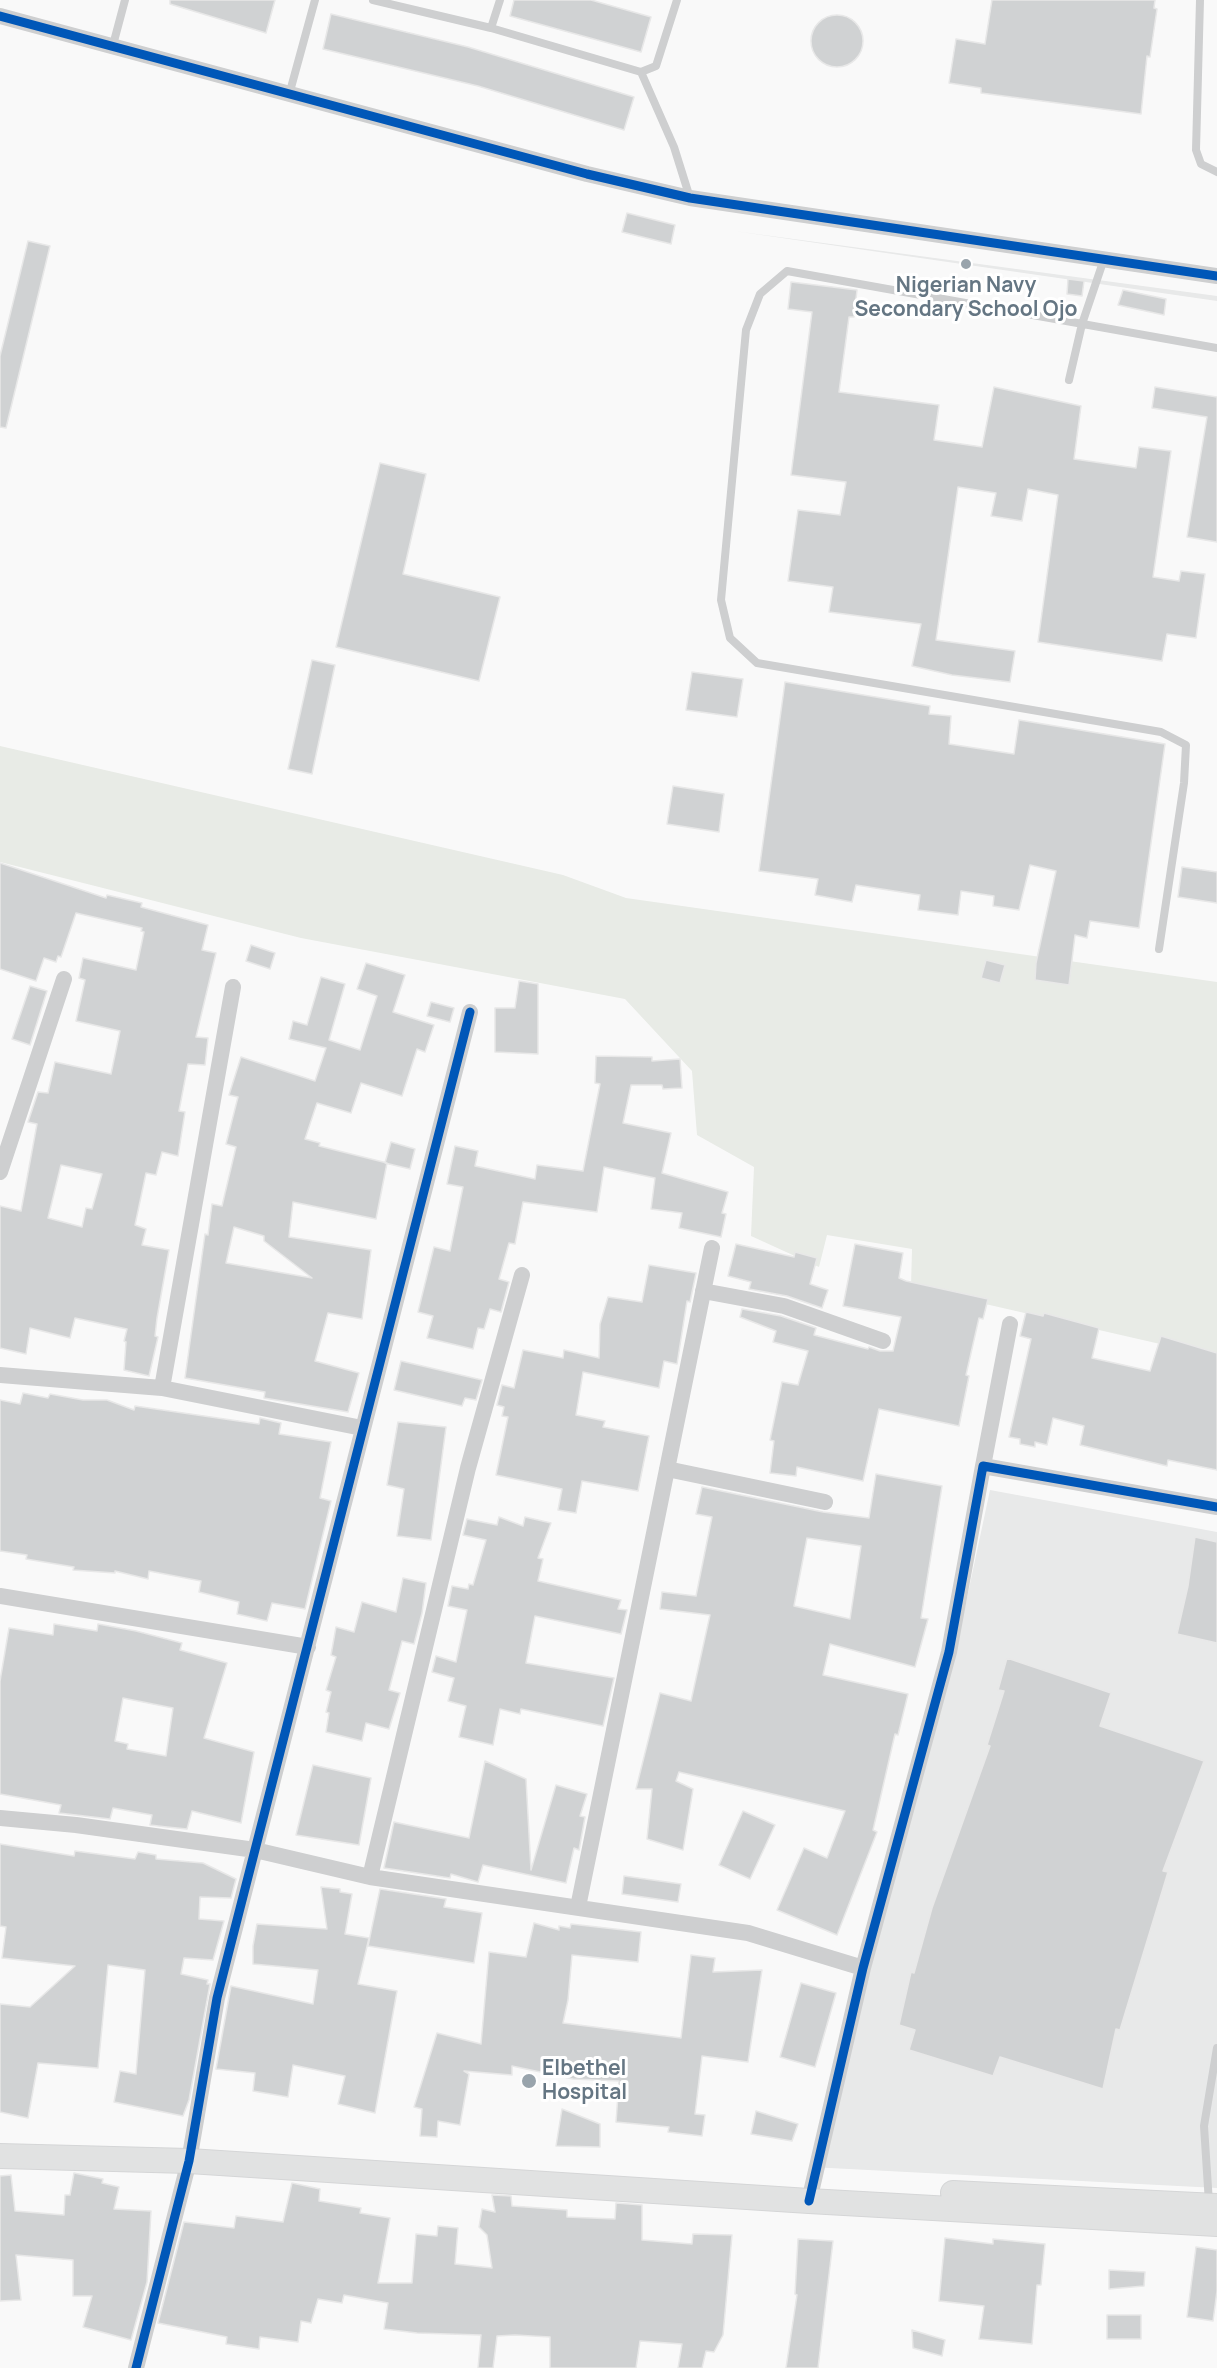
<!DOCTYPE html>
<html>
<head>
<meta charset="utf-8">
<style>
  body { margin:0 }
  canvas { display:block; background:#f9f9f9 }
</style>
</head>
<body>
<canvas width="1217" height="2368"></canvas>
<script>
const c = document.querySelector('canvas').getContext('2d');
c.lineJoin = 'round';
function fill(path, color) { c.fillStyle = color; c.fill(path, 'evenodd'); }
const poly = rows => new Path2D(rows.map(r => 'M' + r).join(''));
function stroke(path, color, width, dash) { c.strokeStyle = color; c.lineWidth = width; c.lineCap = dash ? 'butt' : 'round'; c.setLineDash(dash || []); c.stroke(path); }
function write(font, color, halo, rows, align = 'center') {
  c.font = font + ' Manrope,sans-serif'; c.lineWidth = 6; c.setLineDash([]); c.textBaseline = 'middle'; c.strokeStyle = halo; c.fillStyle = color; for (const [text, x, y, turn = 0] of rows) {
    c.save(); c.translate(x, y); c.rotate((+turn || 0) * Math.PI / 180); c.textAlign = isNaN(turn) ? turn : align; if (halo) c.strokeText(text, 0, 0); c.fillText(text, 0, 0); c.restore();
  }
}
const built = poly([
  [734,231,1217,296,1217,301],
  [990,1490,1217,1532,1217,2188,810,2167,954,1659]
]);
const green = poly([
  [0,746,563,875,626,898,1217,982,1217,1357,911,1287,912,1249,827,1235,819,1267,751,1236,754,1167,697,1135,692,1071,625,999,301,938,0,862]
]);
const building = poly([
  [170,0,275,0,266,33,170,4,170,0],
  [514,0,591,0,651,17,641,52,510,16,514,0],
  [992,0,1155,0,1154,8,1157,9,1150,57,1147,56,1141,114,981,93,981,88,949,83,956,39,985,44,992,0],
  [331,14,468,47,634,97,624,130,478,86,323,49,331,14],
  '811 41a26 26 0 1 1 52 0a26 26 0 1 1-52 0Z',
  [627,213,675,225,671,244,622,232,627,213],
  [28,241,50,246,6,428,0,427,0,356,28,241],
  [1068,279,1084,281,1082,296,1067,294,1068,279],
  [791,282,857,290,854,317,849,317,839,392,939,405,934,440,982,447,994,387,1081,406,1074,459,1136,468,1139,447,1171,451,1153,577,1179,581,1181,571,1205,574,1196,638,1167,634,1162,661,1038,642,1058,495,1028,489,1022,521,991,516,996,493,958,487,936,640,1015,651,1010,682,952,675,912,666,921,624,829,612,833,587,788,581,798,510,840,515,846,482,791,475,812,312,788,309,791,282],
  [1123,290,1166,299,1164,315,1118,305,1123,290],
  [1155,387,1217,397,1217,542,1187,537,1207,417,1152,408,1155,387],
  [380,463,426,474,403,574,500,597,479,681,336,647,380,463],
  [312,660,335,665,312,774,288,769,312,660],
  [692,672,743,679,737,717,686,710,692,672],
  [785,682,930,706,929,714,951,716,949,744,1014,754,1019,720,1165,744,1139,928,1090,921,1087,938,1075,935,1069,985,1035,980,1036,963,1056,871,1030,865,1019,910,993,906,994,896,961,891,958,915,918,910,920,895,856,885,852,902,815,895,818,879,759,871,785,682],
  [673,786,724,794,719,832,667,824,673,786],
  [0,863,106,898,107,895,142,903,141,907,208,925,202,950,216,953,196,1037,208,1038,205,1065,188,1064,179,1111,185,1112,178,1156,162,1152,156,1175,146,1173,135,1225,146,1229,142,1245,169,1250,157,1318,155,1336,158,1337,149,1376,124,1370,126,1342,124,1341,127,1329,75,1318,70,1338,30,1328,26,1354,0,1348,0,1206,21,1211,37,1124,28,1122,38,1092,48,1093,55,1062,111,1074,120,1031,76,1021,85,980,79,978,83,958,136,970,144,932,141,931,142,928,76,913,61,957,58,956,56,962,44,958,36,981,0,969,0,863],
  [61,1165,102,1174,92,1209,86,1208,82,1227,48,1218,61,1165],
  [1182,867,1217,872,1217,903,1178,897,1182,867],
  [251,945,275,953,270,969,246,961,251,945],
  [986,960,1005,965,1000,983,981,978,986,960],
  [366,963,405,975,393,1012,434,1025,425,1052,417,1049,402,1096,361,1083,351,1113,317,1103,305,1139,320,1143,319,1146,387,1163,376,1219,293,1202,289,1237,371,1250,362,1319,328,1313,315,1361,359,1373,348,1412,264,1398,265,1392,185,1378,205,1234,208,1235,212,1204,222,1206,236,1147,226,1144,238,1097,229,1095,241,1057,315,1081,326,1048,289,1039,293,1021,307,1025,321,977,345,984,329,1040,360,1050,377,996,357,989,366,963],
  [234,1227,264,1236,264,1241,312,1278,226,1263,234,1227],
  [519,981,538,984,538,1054,495,1052,495,1008,515,1008,519,981],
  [30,986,47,991,30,1045,12,1039,30,986],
  [431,1002,454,1008,450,1022,427,1016,431,1002],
  [596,1056,652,1057,652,1061,680,1059,682,1088,663,1089,662,1085,631,1085,623,1123,671,1133,662,1173,728,1192,722,1213,726,1214,721,1237,679,1228,682,1213,651,1209,655,1178,604,1167,597,1212,523,1202,515,1244,509,1243,499,1279,509,1282,501,1312,490,1309,484,1329,478,1328,473,1349,427,1338,433,1316,418,1312,434,1247,450,1251,463,1187,447,1184,455,1146,478,1151,475,1166,535,1179,537,1165,583,1171,600,1084,595,1083,596,1056],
  [391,1142,415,1149,410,1169,385,1163,391,1142],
  [736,1244,794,1257,795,1252,817,1258,810,1284,828,1290,822,1308,787,1296,749,1289,751,1282,728,1276,736,1244],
  [855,1244,903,1253,899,1278,906,1281,988,1299,983,1319,979,1318,966,1375,969,1376,959,1426,879,1409,863,1481,797,1467,796,1476,770,1473,774,1441,770,1440,782,1382,798,1385,808,1351,773,1342,776,1331,740,1317,742,1309,781,1316,816,1328,814,1335,868,1349,869,1347,880,1351,893,1351,901,1317,843,1306,855,1244],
  [649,1265,696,1273,690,1302,687,1301,677,1364,664,1361,659,1388,583,1372,576,1415,605,1421,603,1427,649,1436,638,1491,582,1481,576,1513,558,1510,562,1489,496,1475,508,1417,502,1416,504,1407,497,1405,502,1385,514,1388,523,1350,563,1358,564,1350,599,1358,600,1324,608,1297,642,1302,649,1265],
  [1026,1312,1043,1316,1044,1313,1099,1328,1092,1358,1150,1371,1161,1336,1217,1353,1217,1470,1168,1460,1167,1466,1080,1445,1084,1426,1053,1418,1047,1445,1035,1442,1035,1447,1020,1444,1020,1439,1009,1437,1031,1339,1020,1336,1026,1312],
  [401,1361,482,1380,476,1400,465,1398,462,1406,394,1390,401,1361],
  [23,1393,48,1398,50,1394,83,1400,107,1400,134,1410,135,1406,259,1424,260,1418,281,1423,279,1434,331,1442,320,1498,331,1501,305,1609,272,1603,267,1621,237,1614,239,1602,199,1592,201,1581,149,1571,148,1579,115,1571,115,1573,73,1570,74,1567,26,1559,27,1555,0,1551,0,1400,20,1404,23,1393],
  [398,1422,446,1427,431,1540,397,1536,404,1489,387,1485,398,1422],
  [876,1474,942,1486,921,1618,928,1619,915,1667,830,1644,823,1675,908,1694,898,1735,895,1734,873,1830,877,1832,837,1935,777,1910,804,1848,827,1858,845,1811,679,1772,676,1781,693,1789,683,1850,647,1839,652,1789,636,1789,660,1693,691,1701,710,1615,660,1609,662,1592,696,1596,712,1517,696,1514,702,1487,823,1512,869,1518,876,1474],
  [807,1538,861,1546,850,1619,794,1606,807,1538],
  [499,1517,523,1526,525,1517,551,1523,538,1558,543,1559,538,1581,621,1600,618,1609,627,1610,621,1634,535,1616,526,1663,614,1678,603,1726,521,1709,520,1714,500,1709,493,1745,459,1737,466,1706,448,1701,454,1678,432,1672,436,1656,456,1662,467,1610,448,1606,452,1586,468,1589,469,1584,473,1585,486,1540,463,1535,467,1519,497,1525,499,1517],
  [1195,1537,1217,1542,1217,1643,1177,1634,1188,1586,1195,1537],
  [403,1578,426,1583,422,1613,414,1644,402,1641,389,1690,400,1693,389,1729,366,1723,362,1741,326,1732,329,1713,326,1712,331,1692,326,1690,336,1657,331,1655,336,1627,354,1632,362,1602,396,1612,403,1578],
  [54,1624,97,1631,98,1624,136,1631,182,1643,180,1650,227,1663,204,1738,254,1752,241,1823,192,1811,187,1829,167,1827,150,1825,152,1815,113,1808,110,1819,59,1813,61,1805,0,1794,0,1681,9,1628,53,1635,54,1624],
  [123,1698,173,1708,166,1756,127,1749,128,1744,115,1741,123,1698],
  [1007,1658,1111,1693,1100,1726,1204,1761,1163,1871,1168,1872,1120,2030,1116,2029,1103,2089,1000,2057,993,2076,909,2050,915,2030,899,2025,911,1972,914,1973,932,1908,990,1746,987,1745,1004,1691,998,1690,1007,1658],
  [485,1761,526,1779,531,1870,556,1785,587,1794,580,1816,585,1817,579,1850,574,1848,566,1883,483,1865,478,1882,451,1874,450,1878,384,1868,394,1822,469,1838,485,1761],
  [313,1765,371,1778,359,1845,296,1835,313,1765],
  [743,1811,775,1825,750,1879,719,1865,743,1811],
  [0,1844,74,1856,75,1851,135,1859,138,1852,156,1855,156,1859,203,1863,236,1879,231,1898,200,1897,199,1919,224,1921,213,1960,184,1958,181,1974,208,1980,207,1984,210,1984,189,2100,183,2116,114,2102,120,2071,136,2074,145,1970,108,1965,98,2068,38,2063,28,2118,0,2112,0,2004,30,2007,75,1966,2,1958,6,1927,0,1926,0,1844],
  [624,1876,681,1884,678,1902,622,1894,624,1876],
  [321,1887,340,1889,340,1892,352,1894,345,1934,369,1938,358,1984,397,1991,375,2113,338,2104,345,2076,293,2065,288,2097,253,2091,255,2073,216,2069,231,1986,313,2004,318,1970,253,1964,253,1946,257,1924,327,1929,321,1887],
  [380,1889,446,1899,444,1907,482,1913,474,1963,368,1946,380,1889],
  [534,1923,559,1930,559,1926,570,1928,571,1924,641,1932,638,1962,572,1955,568,2000,563,2023,681,2038,691,1955,715,1958,713,1972,762,1970,748,2062,702,2056,695,2114,705,2115,702,2136,668,2132,669,2127,616,2122,619,2081,573,2079,512,2066,512,2075,464,2071,469,2074,460,2125,438,2121,437,2137,420,2136,422,2109,414,2107,437,2033,481,2044,489,1952,526,1957,534,1923],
  [801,1983,836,1993,815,2067,780,2057,801,1983],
  [562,2109,600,2124,600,2147,556,2146,562,2109],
  [756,2111,798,2124,792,2141,751,2134,756,2111],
  [74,2173,103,2179,102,2183,119,2187,114,2209,151,2211,147,2282,131,2340,83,2327,92,2296,73,2296,73,2260,16,2255,21,2300,0,2301,0,2176,11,2175,15,2211,64,2215,65,2195,70,2195,74,2173],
  [292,2183,320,2189,319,2201,361,2208,360,2213,390,2218,378,2283,412,2283,416,2234,437,2236,438,2226,458,2228,455,2264,492,2268,487,2235,479,2227,482,2209,495,2212,492,2195,511,2196,512,2206,567,2210,567,2217,615,2219,616,2203,642,2205,642,2240,692,2244,693,2234,732,2235,723,2335,714,2352,706,2351,702,2368,678,2368,682,2344,640,2341,636,2368,550,2368,550,2337,515,2335,497,2336,493,2368,478,2368,481,2335,417,2333,384,2329,388,2303,344,2295,342,2303,318,2299,311,2323,301,2321,298,2342,260,2337,259,2349,226,2344,227,2337,158,2323,184,2222,234,2228,236,2216,283,2222,292,2183],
  [945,2238,993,2244,993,2239,1045,2244,1041,2285,1037,2285,1032,2344,979,2339,984,2306,939,2301,945,2238],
  [798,2239,833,2241,818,2368,786,2368,797,2295,795,2294,798,2239],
  [1196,2247,1217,2250,1217,2291,1213,2321,1187,2317,1196,2247],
  [1109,2270,1145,2272,1144,2286,1109,2289,1109,2270],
  [1107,2315,1141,2315,1141,2339,1107,2339,1107,2315],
  [912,2330,945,2340,942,2356,913,2348,912,2330]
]);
const lane = poly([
  [373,0,491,28,641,72,656,66,677,0],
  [1200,0,1196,150,1201,164,1217,172],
  [491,28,500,0],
  [113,45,125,0],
  [641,72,674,147,690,198],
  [289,95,315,0],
  [1069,380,1082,324,1104,259],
  [1159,949,1184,783,1186,745,1161,732,757,663,730,638,721,600,746,330,760,294,787,271,1217,348],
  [1209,2203,1204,2126,1217,2048]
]);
const street = poly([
  [0,16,587,174,690,198,1217,276],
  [0,1172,64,979],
  [703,1291,784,1306,883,1341],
  [0,1375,162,1388,362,1428],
  [162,1388,233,987],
  [983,1466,1010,1324],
  [667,1469,825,1502],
  [0,1596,308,1647],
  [0,1818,76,1825,255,1850,370,1877,748,1933,863,1968],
  [370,1877,468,1468,522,1275],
  [578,1907,712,1248],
  [809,2201,863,1968,949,1652,983,1466,1217,1507],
  [136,2368,189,2161,217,1998,470,1012]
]);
const secondary = poly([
  [0,2156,189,2161,809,2201,1217,2224],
  [953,2193,1217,2206]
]);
const cycleway = poly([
  [0,16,587,174,690,198,1217,276],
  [809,2201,863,1968,949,1652,983,1466,1217,1507],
  [136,2368,189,2161,217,1998,470,1012]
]);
const markers = [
  [966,264,6,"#99a4ac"],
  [529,2081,8,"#99a4ac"]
];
const poiNames = [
  ["Nigerian Navy",966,286],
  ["Secondary School Ojo",966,310],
  ["Elbethel",542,2069,"left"],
  ["Hospital",542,2093,"left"]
];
fill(built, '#e8e9e9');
fill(green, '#e8ebe6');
fill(building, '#d0d2d3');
stroke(building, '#e8e8e8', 1.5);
stroke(secondary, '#d5d6d7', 26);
stroke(lane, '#cecfd0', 8);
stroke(street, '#cecfd0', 16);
stroke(secondary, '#e1e2e2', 24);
stroke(cycleway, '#0057b8', 9);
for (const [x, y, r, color] of markers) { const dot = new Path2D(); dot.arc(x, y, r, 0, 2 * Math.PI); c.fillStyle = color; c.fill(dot); stroke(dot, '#fff', 2); }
write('bold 21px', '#657683', '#fff', poiNames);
</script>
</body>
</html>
